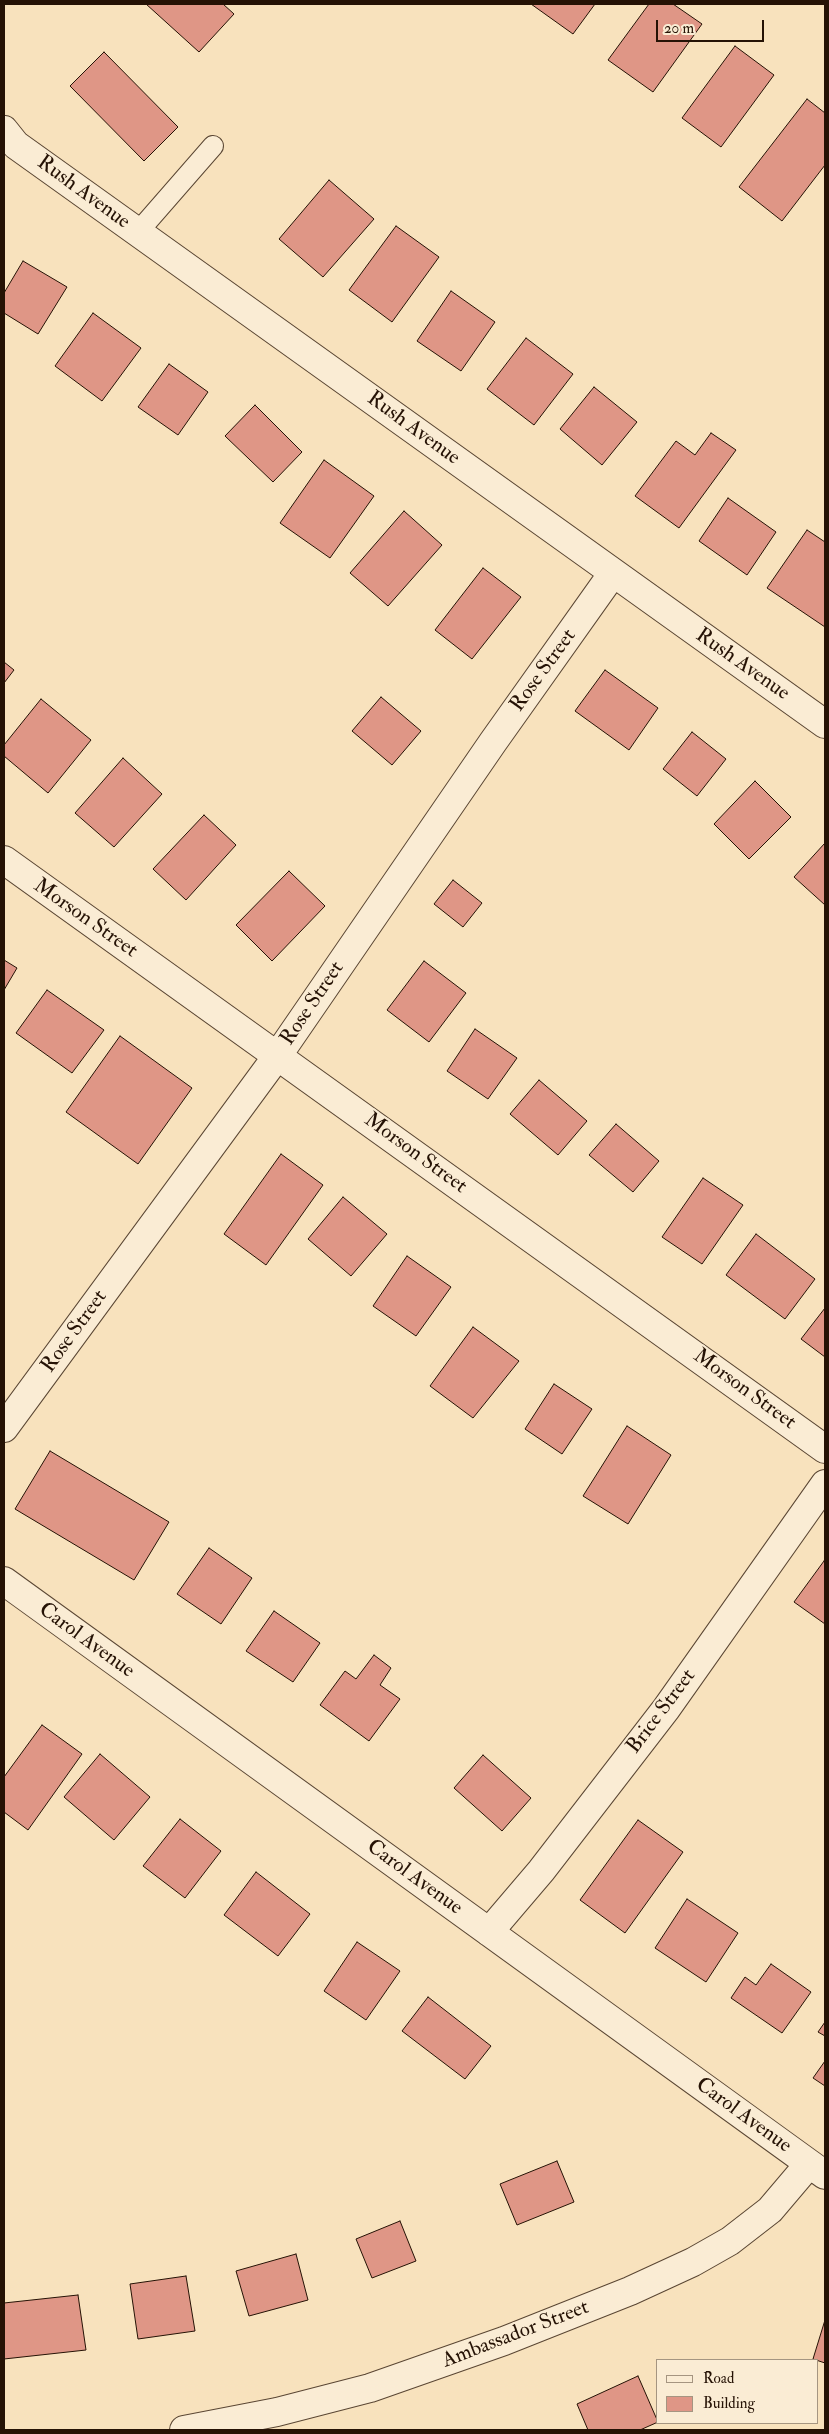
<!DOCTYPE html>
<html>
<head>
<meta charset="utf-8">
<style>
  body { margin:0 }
  #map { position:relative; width:829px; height:2434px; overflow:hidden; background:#f8e2bd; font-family:"IM FELL Double Pica",serif }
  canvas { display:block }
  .frame { position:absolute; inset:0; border:5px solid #251205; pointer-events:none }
  .legend { position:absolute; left:656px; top:2359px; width:162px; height:65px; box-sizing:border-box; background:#faecd4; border:1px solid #a59581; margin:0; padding:6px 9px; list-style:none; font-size:15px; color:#251205 }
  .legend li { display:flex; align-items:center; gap:10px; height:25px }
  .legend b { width:25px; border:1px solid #a59581 }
  .scale { position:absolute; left:656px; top:20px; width:108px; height:22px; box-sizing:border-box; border:2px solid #251205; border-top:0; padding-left:6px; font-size:15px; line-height:18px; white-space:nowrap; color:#251205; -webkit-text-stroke:4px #faecd4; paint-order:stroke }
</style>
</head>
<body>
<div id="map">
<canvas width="829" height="2434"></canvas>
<div class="frame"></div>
<ul class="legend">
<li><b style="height:6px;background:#faecd4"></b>Road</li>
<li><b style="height:14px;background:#df9686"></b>Building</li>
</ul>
<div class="scale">20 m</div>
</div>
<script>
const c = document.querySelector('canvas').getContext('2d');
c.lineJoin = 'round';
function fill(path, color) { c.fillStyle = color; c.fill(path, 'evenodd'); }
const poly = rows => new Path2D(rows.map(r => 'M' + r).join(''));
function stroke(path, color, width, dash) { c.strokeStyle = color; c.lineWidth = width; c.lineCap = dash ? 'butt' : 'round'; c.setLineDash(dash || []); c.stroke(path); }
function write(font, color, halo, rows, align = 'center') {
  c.font = font + ' "IM FELL Double Pica",serif'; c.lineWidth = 4; c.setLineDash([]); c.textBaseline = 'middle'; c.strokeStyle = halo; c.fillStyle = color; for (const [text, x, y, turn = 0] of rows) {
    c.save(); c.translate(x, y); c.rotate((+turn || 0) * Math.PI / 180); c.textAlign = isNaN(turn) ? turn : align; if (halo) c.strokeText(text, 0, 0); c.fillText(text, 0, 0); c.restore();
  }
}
const building = poly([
  [146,4,223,4,234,14,199,52,146,4],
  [531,4,595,4,573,34,531,4],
  [649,4,673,4,702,24,653,92,608,60,649,4],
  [735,46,774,75,721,147,682,118,735,46],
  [104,52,178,127,144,161,70,86,104,52],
  [807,99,825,113,825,165,782,221,739,187,807,99],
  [329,180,374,219,323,277,279,239,329,180],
  [396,226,439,257,392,322,349,290,396,226],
  [23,261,67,287,38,334,4,313,4,293,23,261],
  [451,291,495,322,461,371,417,341,451,291],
  [93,313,141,348,102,401,55,366,93,313],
  [526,338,573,374,534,425,487,389,526,338],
  [169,364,208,392,178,435,138,407,169,364],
  [594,387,637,422,602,465,560,429,594,387],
  [255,405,302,452,273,482,225,436,255,405],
  [711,433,736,450,679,528,635,496,676,441,695,455,711,433],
  [324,460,374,496,330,558,280,523,324,460],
  [728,498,776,532,747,575,699,541,728,498],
  [404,511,442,545,388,606,350,573,404,511],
  [807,530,825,542,825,627,767,588,807,530],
  [483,568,521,597,472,659,435,630,483,568],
  [4,662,14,670,4,683,4,662],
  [605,670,658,708,629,750,575,711,605,670],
  [381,697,421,731,392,765,352,731,381,697],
  [41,699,91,740,48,793,4,756,4,745,41,699],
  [692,732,726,759,697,796,663,769,692,732],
  [123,758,162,794,114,847,75,813,123,758],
  [755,781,791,817,749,859,714,824,755,781],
  [204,815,236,845,186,900,153,869,204,815],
  [825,843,825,905,794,877,825,843],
  [289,871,325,906,272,961,236,925,289,871],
  [453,880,482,903,463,927,434,904,453,880],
  [4,960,17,968,4,990,4,960],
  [424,961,466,993,429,1042,387,1010,424,961],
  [47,990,104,1030,72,1073,16,1033,47,990],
  [475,1029,517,1058,488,1099,447,1071,475,1029],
  [120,1036,192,1088,138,1164,66,1112,120,1036],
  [539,1080,587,1121,558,1155,510,1114,539,1080],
  [616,1124,659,1161,633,1192,589,1155,616,1124],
  [281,1154,323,1185,266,1265,224,1234,281,1154],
  [703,1178,743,1205,702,1264,662,1237,703,1178],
  [343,1197,387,1234,351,1276,308,1239,343,1197],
  [756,1234,815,1279,785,1319,726,1275,756,1234],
  [407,1256,451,1287,416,1336,373,1306,407,1256],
  [825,1308,825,1357,801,1339,825,1308],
  [473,1327,519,1361,473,1418,430,1386,473,1327],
  [554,1384,592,1409,562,1454,525,1429,554,1384],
  [627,1426,671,1455,628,1524,583,1496,627,1426],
  [50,1451,169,1522,134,1580,15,1509,50,1451],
  [209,1548,252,1578,221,1624,177,1594,209,1548],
  [824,1561,825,1562,825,1624,794,1602,824,1561],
  [274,1611,320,1643,293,1682,246,1651,274,1611],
  [374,1655,391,1668,380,1685,400,1699,369,1741,320,1705,345,1671,356,1679,374,1655],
  [42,1725,82,1754,28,1830,4,1812,4,1777,42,1725],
  [100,1754,150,1797,114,1840,64,1797,100,1754],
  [483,1755,531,1798,502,1831,454,1788,483,1755],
  [180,1819,221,1851,185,1898,143,1866,180,1819],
  [638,1820,683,1852,625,1933,580,1900,638,1820],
  [256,1872,310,1914,278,1956,224,1915,256,1872],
  [687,1899,738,1933,706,1982,655,1948,687,1899],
  [357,1942,400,1971,366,2020,324,1991,357,1942],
  [771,1964,811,1992,782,2033,731,1998,745,1977,756,1985,771,1964],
  [428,1997,491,2046,465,2079,402,2031,428,1997],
  [825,2022,825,2036,818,2032,825,2022],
  [825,2061,825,2086,813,2078,825,2061],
  [557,2161,574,2202,517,2225,500,2184,557,2161],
  [400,2221,416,2261,372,2278,356,2239,400,2221],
  [296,2254,308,2300,249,2316,236,2271,296,2254],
  [186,2276,195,2331,138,2339,130,2284,186,2276],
  [78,2295,86,2350,4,2359,4,2303,78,2295],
  [825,2320,825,2363,813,2359,825,2320],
  [638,2376,658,2422,640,2430,588,2430,577,2404,638,2376]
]);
const service = poly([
  [138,232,213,146]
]);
const minor = poly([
  [4,130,16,145,825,724],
  [4,860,825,1449],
  [4,1428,278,1055,493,742,613,573],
  [4,1581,825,2175],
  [489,1932,541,1871,666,1709,825,1484],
  [184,2430,277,2412,370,2388,504,2341,630,2291,693,2262,730,2241,770,2210,809,2164]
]);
const streetNames = [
  ["Rush Avenue",83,193,36],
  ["Rush Avenue",413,429,36],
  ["Rush Avenue",742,665,35],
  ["Rose Street",544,671,-54],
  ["Morson Street",85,919,35],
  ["Rose Street",313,1004,-56],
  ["Morson Street",415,1154,36],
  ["Rose Street",75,1332,-54],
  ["Morson Street",744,1390,36],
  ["Carol Avenue",86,1641,36],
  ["Brice Street",662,1712,-53],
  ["Carol Avenue",414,1878,36],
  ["Carol Avenue",743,2116,36],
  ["Ambassador Street",516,2335,-21]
];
fill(building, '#df9686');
stroke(building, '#251205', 1);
stroke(service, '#5a4633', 22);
stroke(minor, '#5a4633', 30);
stroke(service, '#faecd4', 20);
stroke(minor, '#faecd4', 28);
write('21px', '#251205', '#faecd4', streetNames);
</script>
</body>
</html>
